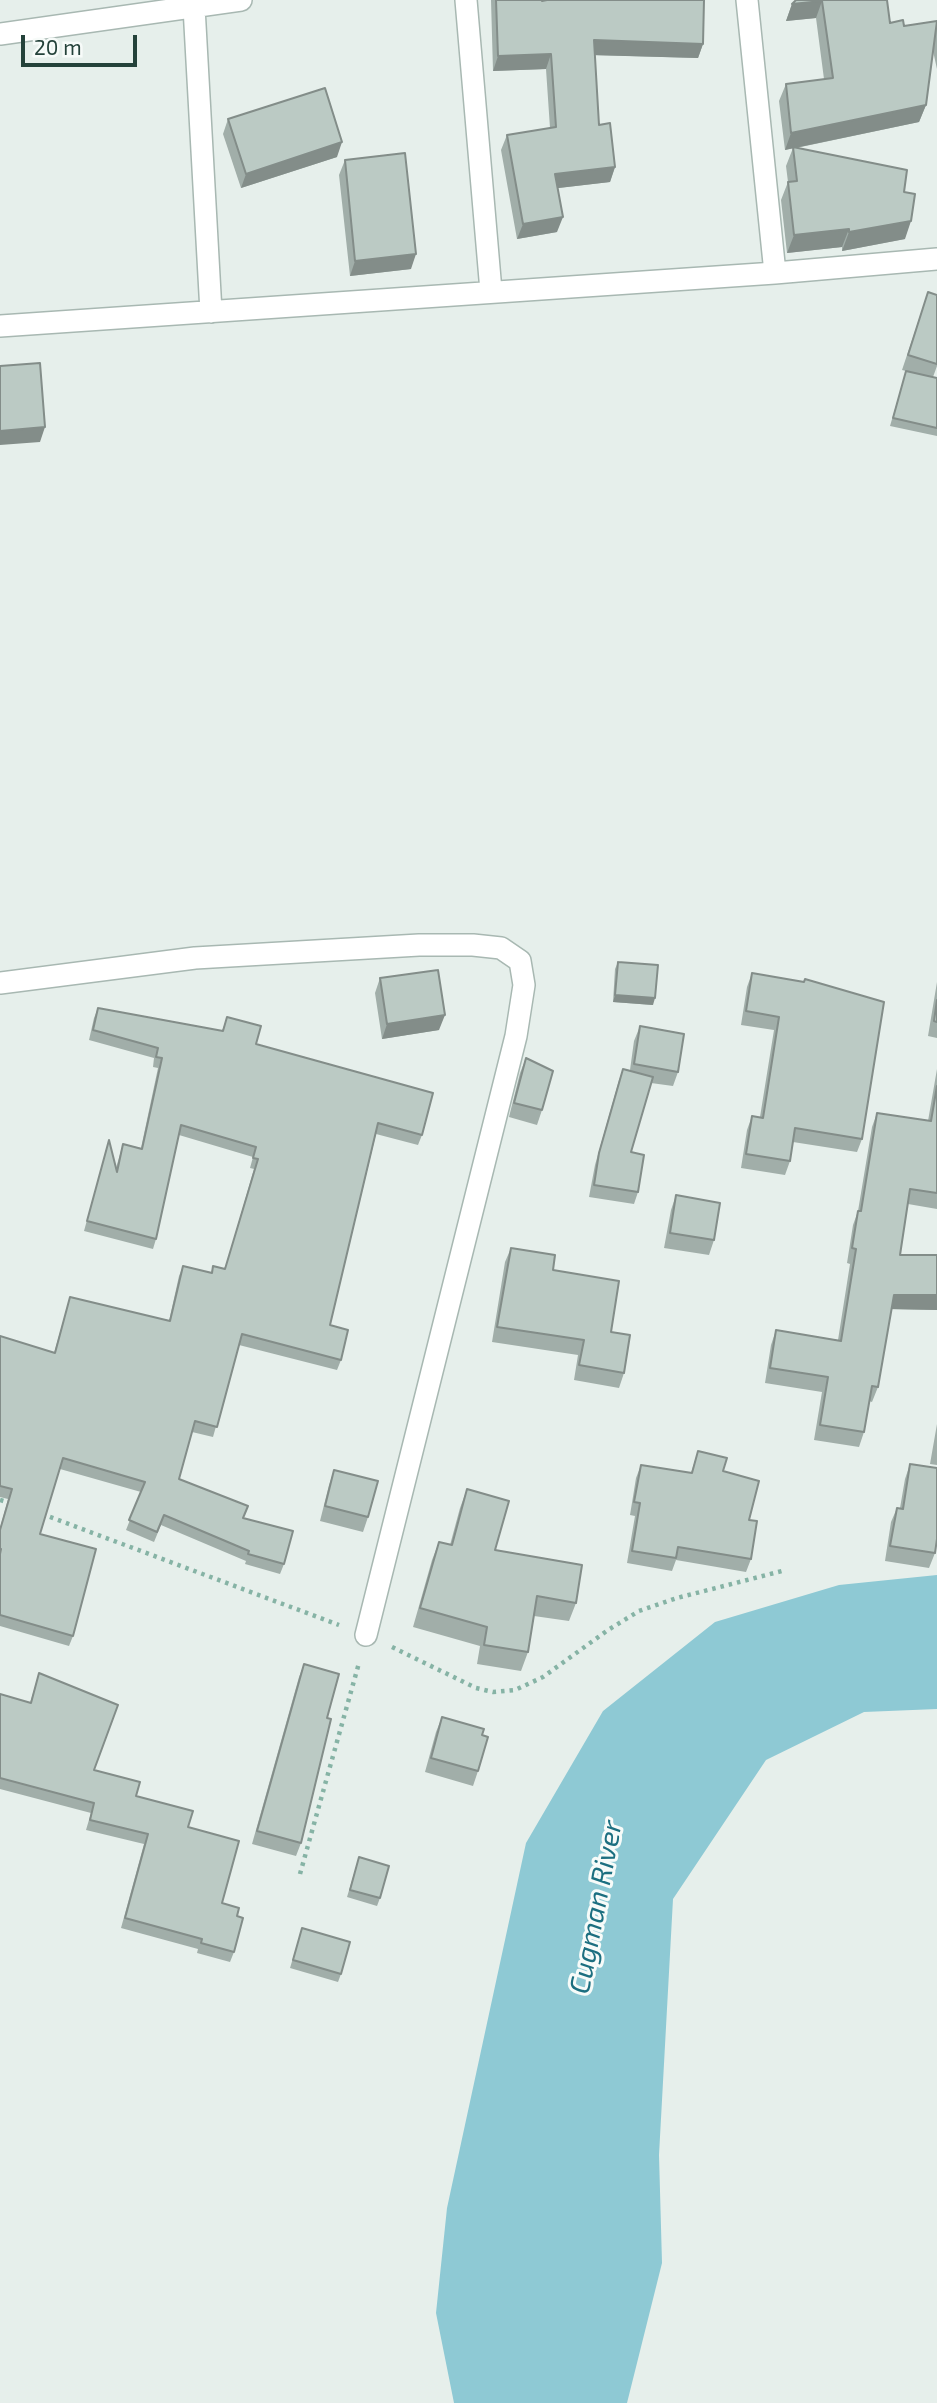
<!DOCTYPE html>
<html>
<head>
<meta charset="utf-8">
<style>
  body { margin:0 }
  #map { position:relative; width:937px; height:2403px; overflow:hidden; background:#e6efeb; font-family:"Exo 2",sans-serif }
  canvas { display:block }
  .scale { position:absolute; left:21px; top:35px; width:116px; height:32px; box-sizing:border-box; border:4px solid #24423a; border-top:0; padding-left:9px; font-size:21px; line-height:24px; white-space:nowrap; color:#24423a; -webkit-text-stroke:5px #f7fbf9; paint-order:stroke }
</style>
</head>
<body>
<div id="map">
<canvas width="937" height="2403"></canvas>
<div class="scale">20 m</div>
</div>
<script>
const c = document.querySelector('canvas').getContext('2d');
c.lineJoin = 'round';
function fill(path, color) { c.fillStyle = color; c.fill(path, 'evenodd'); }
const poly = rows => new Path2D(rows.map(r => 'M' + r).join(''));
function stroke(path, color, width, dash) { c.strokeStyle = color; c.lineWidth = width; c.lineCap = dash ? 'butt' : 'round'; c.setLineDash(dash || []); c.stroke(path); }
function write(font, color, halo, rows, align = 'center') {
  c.font = font + ' "Exo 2",sans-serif'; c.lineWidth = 6; c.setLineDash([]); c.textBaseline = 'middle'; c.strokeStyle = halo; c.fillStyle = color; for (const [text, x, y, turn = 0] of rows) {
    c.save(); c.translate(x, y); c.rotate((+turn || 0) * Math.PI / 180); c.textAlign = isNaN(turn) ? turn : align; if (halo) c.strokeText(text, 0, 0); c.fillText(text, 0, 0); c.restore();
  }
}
const water = poly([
  [937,1575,937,1709,864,1712,766,1760,673,1899,659,2155,662,2263,627,2403,454,2403,436,2313,447,2208,526,1843,603,1711,715,1622,839,1585]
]);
const path = poly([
  [0,1500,10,1503],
  [42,1514,339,1625],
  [392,1647,476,1688,493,1692,515,1690,543,1677,608,1630,639,1611,677,1598,786,1570],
  [300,1874,359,1663]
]);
const minor = poly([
  [466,0,491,291],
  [747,0,775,273],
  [194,7,211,312],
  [0,34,241,0],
  [0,326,775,273,937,259],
  [0,983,195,958,419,945,473,945,501,948,520,961,524,985,516,1036,366,1635]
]);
const wall = poly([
  [491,0,542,0,542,1,703,44,698,58,595,55,599,125,615,167,610,182,558,188,557,232,517,239,501,150,507,135,550,128,546,69,493,71],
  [796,0,887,0,890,23,904,26,937,21,937,69,933,51,926,105,919,122,796,148,904,192,905,239,842,251,842,247,787,253,781,200,788,182,786,166,793,148,785,150,779,101,786,84,824,79,816,18,786,21,792,4],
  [228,119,337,157,241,188,223,134],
  [345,160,411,269,350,276,339,175],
  [928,292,937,295,937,366,933,377,937,378,937,436,890,426,906,371,902,370],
  [618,962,653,1005,613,1002,615,969],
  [752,973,862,1139,857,1152,793,1142,790,1161,785,1175,741,1168,747,1130,752,1116,760,1117,774,1030,741,1025,747,987],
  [380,978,439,1030,382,1039,375,993],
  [937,982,937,1038,928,1036],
  [98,1008,222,1031,227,1017,256,1044,422,1135,418,1145,376,1134,330,1325,341,1360,337,1370,239,1345,213,1437,192,1432,179,1479,244,1518,284,1564,280,1574,245,1564,246,1561,161,1525,154,1542,126,1530,141,1492,60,1469,40,1534,73,1636,69,1646,0,1626,0,1528,8,1499,0,1497,0,1336,54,1353,70,1297,169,1321,179,1276,183,1266,211,1273,213,1266,225,1269,254,1169,250,1168,253,1157,179,1135,156,1239,153,1249,84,1231,109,1140,116,1168,123,1144,141,1148,158,1068,153,1067,154,1058,89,1040,94,1018],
  [640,1026,678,1072,673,1086,651,1083,631,1152,638,1192,634,1204,589,1197,595,1165,619,1080,623,1069,630,1070,634,1041],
  [526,1058,542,1110,537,1125,509,1117,520,1073],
  [937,1069,937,1209,908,1204,900,1255,937,1255,937,1310,891,1309,878,1387,872,1402,869,1401,864,1432,859,1447,814,1440,822,1392,765,1383,771,1345,776,1330,838,1340,850,1264,847,1263,853,1225,858,1211,872,1127,877,1113,928,1121],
  [676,1195,714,1240,709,1255,664,1248,671,1210],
  [511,1248,553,1270,611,1332,624,1373,619,1388,574,1380,578,1355,492,1342,505,1262],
  [937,1424,937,1465,930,1464],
  [698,1451,723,1471,749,1520,751,1559,746,1572,676,1560,672,1571,627,1563,635,1516,630,1515,636,1478,641,1465,691,1473],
  [910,1464,935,1553,929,1568,885,1561,891,1522,897,1508,900,1508,905,1479],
  [334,1470,368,1517,363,1532,320,1521,329,1485],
  [467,1489,495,1550,576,1603,569,1621,534,1616,528,1652,521,1671,477,1664,480,1646,413,1627,432,1560,439,1542,450,1545,460,1508],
  [304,1664,327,1718,301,1843,296,1856,252,1844,299,1677],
  [39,1673,94,1770,188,1827,222,1903,237,1916,234,1952,230,1962,197,1953,198,1949,121,1928,144,1844,86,1830,91,1813,0,1789,0,1694,30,1703],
  [442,1717,482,1735,478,1771,473,1786,425,1772,436,1732],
  [359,1857,380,1898,377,1906,347,1897],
  [302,1928,341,1974,338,1982,290,1968]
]);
const shadedWall = poly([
  [822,1,816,18,786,21,792,4],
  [594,40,703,44,698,58,589,55],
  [551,54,546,69,493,71,498,56],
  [926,105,919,122,785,150,791,133],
  [342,142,337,157,241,188,246,174],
  [615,167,610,182,550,189,555,174],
  [563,217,557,232,517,239,523,224],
  [911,221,905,239,842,251,849,232],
  [849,229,842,247,787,253,794,235],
  [416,254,411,269,350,276,355,261],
  [45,427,40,442,0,445,0,431],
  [615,995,655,998,653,1005,613,1002],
  [445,1015,439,1030,382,1039,387,1024],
  [894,1295,937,1295,937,1310,888,1309]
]);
const building = poly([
  [496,0,542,0,542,1,547,0,704,0,703,44,594,40,599,125,610,123,615,167,555,174,563,217,523,224,507,135,556,127,551,54,498,56,496,0],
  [796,0,887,0,890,23,903,20,904,26,937,21,926,105,791,133,786,84,833,78,822,1,792,4,796,0],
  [325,88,342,142,246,174,228,119,325,88],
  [793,147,907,170,904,192,915,194,911,221,849,232,849,229,794,235,788,182,797,181,793,147],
  [405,153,416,254,355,261,345,160,405,153],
  [928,292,937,295,937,364,908,355,928,292],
  [40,363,45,427,0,431,0,366,40,363],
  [906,371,937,378,937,428,893,418,906,371],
  [618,962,658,965,655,998,615,995,618,962],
  [438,970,445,1015,387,1024,380,978,438,970],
  [752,973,804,982,805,979,884,1002,862,1139,795,1128,790,1161,746,1154,752,1116,763,1118,779,1017,746,1011,752,973],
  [937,1000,937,1022,934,1021,937,1000],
  [98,1008,223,1031,227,1017,261,1026,256,1044,433,1093,422,1135,378,1123,330,1325,348,1330,341,1360,242,1334,217,1427,195,1421,179,1479,248,1506,243,1518,293,1531,284,1564,248,1554,249,1551,164,1515,157,1532,129,1520,145,1482,63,1458,40,1534,96,1549,73,1636,0,1615,0,1554,1,1549,0,1549,0,1530,12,1489,0,1486,0,1336,55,1353,70,1297,170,1321,183,1266,212,1273,213,1266,225,1269,258,1159,253,1158,256,1147,181,1125,156,1239,87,1221,109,1140,117,1172,123,1144,142,1149,162,1058,156,1057,158,1048,93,1030,98,1008],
  [640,1026,684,1034,678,1072,634,1064,640,1026],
  [526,1058,553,1071,542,1110,514,1103,526,1058],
  [623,1069,653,1077,631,1152,644,1155,638,1192,594,1185,599,1153,623,1069],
  [937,1086,937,1193,910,1189,900,1255,937,1255,937,1295,894,1295,878,1387,872,1386,864,1432,820,1425,828,1377,770,1368,776,1330,841,1341,856,1249,852,1248,858,1211,861,1211,877,1113,931,1121,937,1086],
  [676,1195,720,1203,714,1240,670,1233,676,1195],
  [511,1248,555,1255,553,1270,619,1281,611,1332,630,1335,624,1373,579,1365,584,1340,497,1327,511,1248],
  [698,1451,727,1458,723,1471,759,1481,749,1520,757,1521,751,1559,678,1547,676,1558,632,1551,640,1503,634,1502,641,1465,692,1473,698,1451],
  [910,1464,937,1468,937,1539,935,1553,890,1546,897,1508,903,1509,910,1464],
  [334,1470,378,1481,368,1517,325,1506,334,1470],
  [467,1489,509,1501,495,1550,582,1565,576,1603,537,1596,528,1652,484,1645,487,1627,420,1608,439,1542,452,1545,467,1489],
  [304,1664,339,1674,327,1718,331,1719,301,1843,257,1831,304,1664],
  [39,1673,118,1705,94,1770,140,1782,136,1796,193,1811,188,1827,239,1841,222,1903,239,1908,237,1916,243,1918,234,1952,201,1943,202,1939,125,1918,148,1834,90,1820,94,1803,0,1778,0,1694,31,1703,39,1673],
  [442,1717,484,1729,482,1735,488,1737,478,1771,431,1758,442,1717],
  [359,1857,389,1866,380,1898,350,1890,359,1857],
  [302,1928,350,1942,341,1974,293,1960,302,1928]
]);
const waterNames = [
  ["Cugman River",596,1907,-79]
];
fill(water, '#8ec9d4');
stroke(minor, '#a8b8b2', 24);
stroke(path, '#86b3a5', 4.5, [3.5, 5]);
stroke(minor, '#fff', 21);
fill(wall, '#a1aea9');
fill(shadedWall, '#838d89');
fill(building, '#bbcac4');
stroke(building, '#838d89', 2);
write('italic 28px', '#1c6f80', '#f7fbf9', waterNames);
</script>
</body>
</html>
